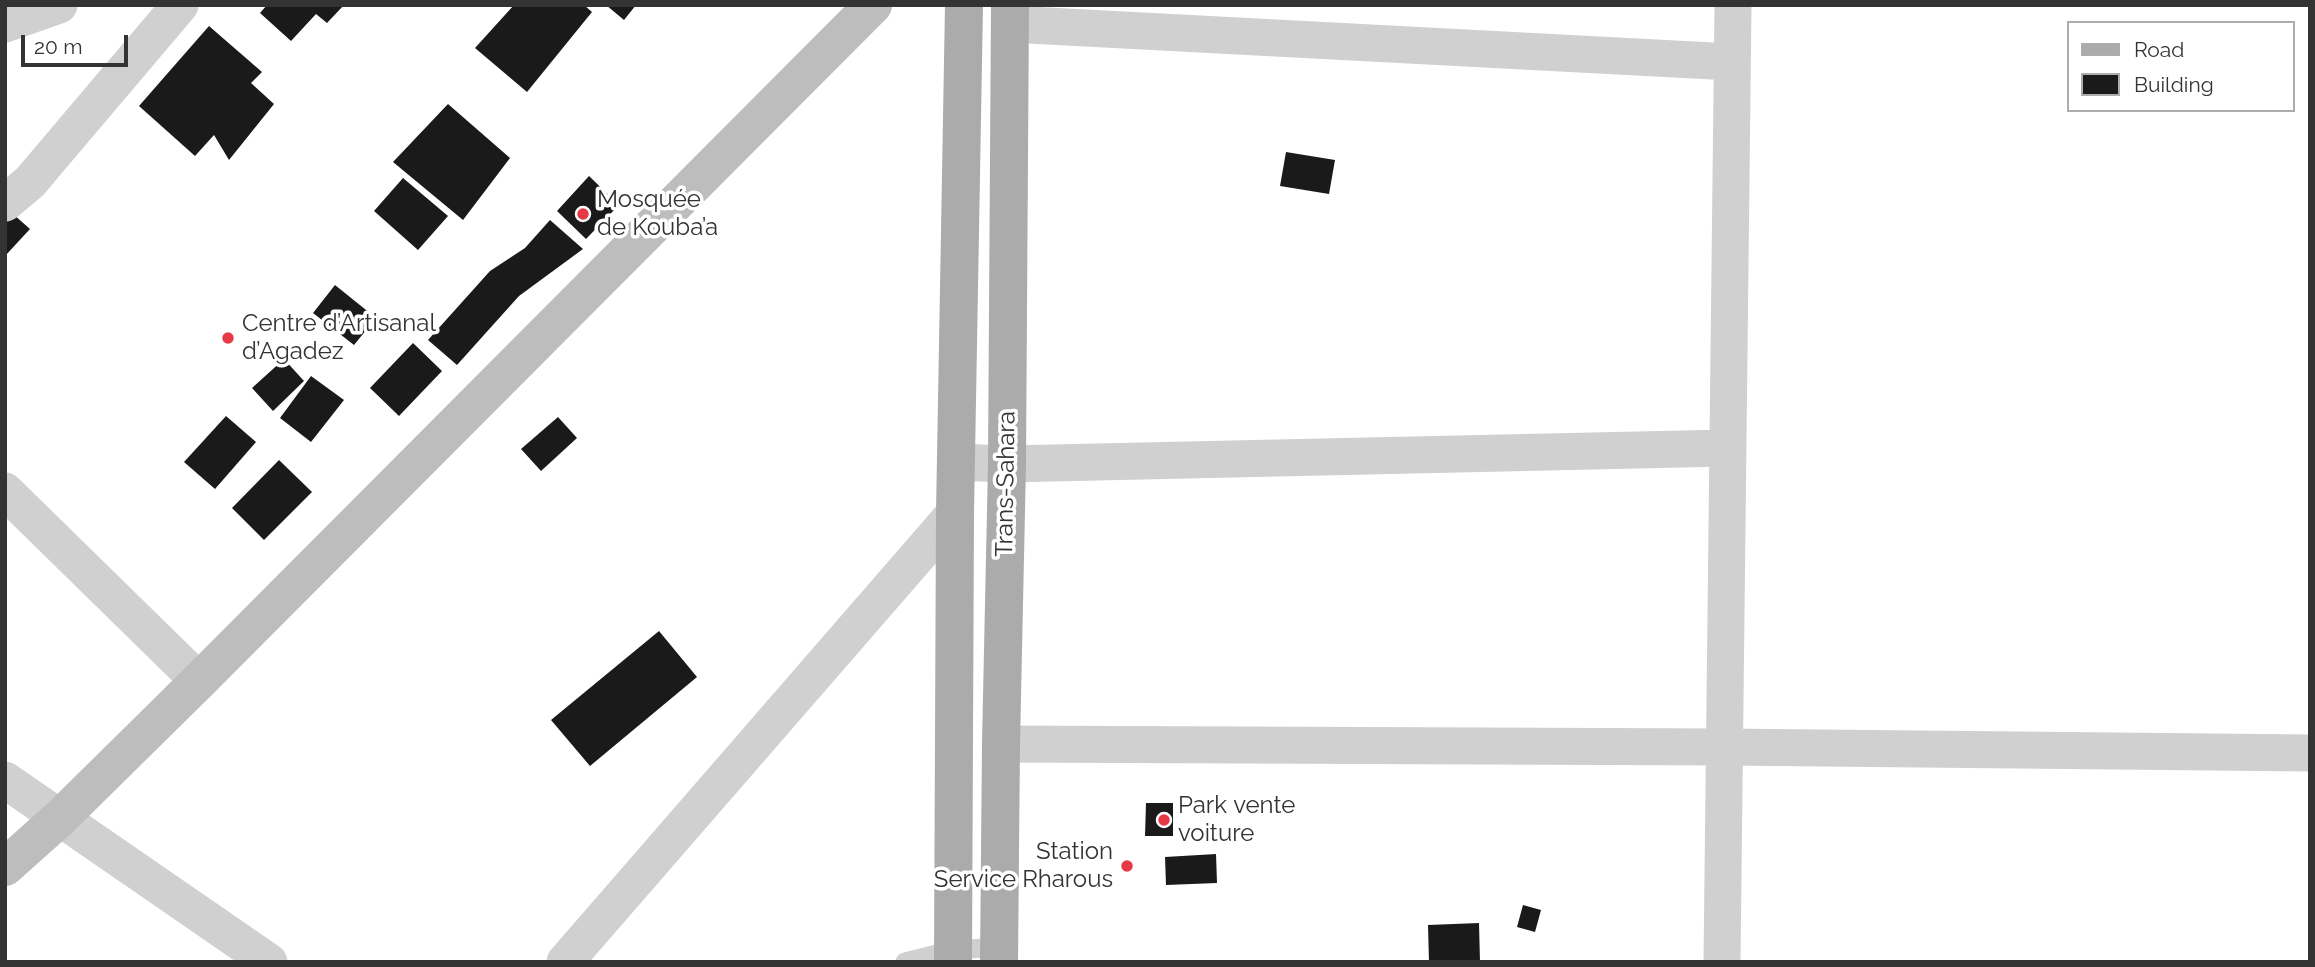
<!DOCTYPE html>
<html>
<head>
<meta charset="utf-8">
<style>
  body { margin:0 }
  #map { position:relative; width:2315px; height:967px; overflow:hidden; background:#fff; font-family:Raleway,sans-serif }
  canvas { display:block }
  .frame { position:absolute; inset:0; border:7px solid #333; pointer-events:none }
  .legend { position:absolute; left:2067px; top:21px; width:228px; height:91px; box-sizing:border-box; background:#fff; border:2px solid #adadad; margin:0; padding:9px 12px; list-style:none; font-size:21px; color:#333 }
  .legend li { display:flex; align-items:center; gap:14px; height:35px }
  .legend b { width:35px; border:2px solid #adadad }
  .scale { position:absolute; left:21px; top:35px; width:107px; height:32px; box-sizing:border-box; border:4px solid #333; border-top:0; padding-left:9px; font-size:21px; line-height:24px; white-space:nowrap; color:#333; -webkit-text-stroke:5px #fff; paint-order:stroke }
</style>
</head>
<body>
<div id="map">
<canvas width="2315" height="967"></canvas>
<div class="frame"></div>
<ul class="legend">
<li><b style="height:9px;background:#ababab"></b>Road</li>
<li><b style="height:19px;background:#1a1a1a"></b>Building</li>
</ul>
<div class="scale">20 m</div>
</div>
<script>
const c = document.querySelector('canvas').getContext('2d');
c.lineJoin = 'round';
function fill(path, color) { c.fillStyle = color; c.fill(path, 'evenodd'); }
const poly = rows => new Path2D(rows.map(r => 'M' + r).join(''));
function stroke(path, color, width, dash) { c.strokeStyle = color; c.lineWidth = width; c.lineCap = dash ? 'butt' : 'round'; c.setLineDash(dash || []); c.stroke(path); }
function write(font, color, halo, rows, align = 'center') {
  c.font = font + ' Raleway,sans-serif'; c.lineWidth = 7; c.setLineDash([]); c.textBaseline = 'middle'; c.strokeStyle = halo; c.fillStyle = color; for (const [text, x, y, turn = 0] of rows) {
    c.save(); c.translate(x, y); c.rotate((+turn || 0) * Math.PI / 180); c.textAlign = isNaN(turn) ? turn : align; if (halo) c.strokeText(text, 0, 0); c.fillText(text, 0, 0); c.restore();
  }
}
const building = poly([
  [267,5,344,5,327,23,316,14,291,41,260,13],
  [514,5,584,5,592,12,527,92,475,48],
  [606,5,636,5,624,20],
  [209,26,262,72,251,83,274,104,229,160,214,135,195,156,139,106],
  [448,104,510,158,463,220,393,162],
  [1286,152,1335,160,1329,194,1280,186],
  [589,176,619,205,586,239,557,211],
  [403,178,448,216,418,250,374,211],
  [13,214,30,229,5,256,5,222],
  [550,220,583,249,519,296,457,365,428,340,490,271,525,248],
  [335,285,376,318,354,345,313,313],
  [413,343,442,371,399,416,370,388],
  [284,359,304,381,273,411,252,388],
  [311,376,344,400,311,442,280,418],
  [226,416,256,442,215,489,184,462],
  [558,417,577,438,541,471,521,449],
  [279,460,312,492,264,540,232,508],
  [659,631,697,677,590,766,551,720],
  [1146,803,1173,803,1173,836,1145,836],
  [1216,854,1217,883,1166,885,1165,857],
  [1523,905,1541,910,1535,932,1517,927],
  [1479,923,1480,962,1429,962,1428,925]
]);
const lane = poly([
  [905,962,953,950,999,947]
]);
const street = poly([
  [5,24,59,5],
  [1010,24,1732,62],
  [5,203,30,182,180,5],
  [956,462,1007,464,1728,448],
  [5,491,199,681],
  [1001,744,1725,747,2310,753],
  [5,780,269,962],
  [565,962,955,513],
  [1722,962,1733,5]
]);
const secondary = poly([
  [5,867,61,817,199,681,873,5]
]);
const primary = poly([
  [953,962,955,513,964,5],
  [999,962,1001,744,1007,464,1010,5]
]);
const markers = [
  [583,214,7,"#e63946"],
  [228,338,7,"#e63946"],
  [1164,820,7,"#e63946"],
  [1127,866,7,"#e63946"]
];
const poiNames = [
  ["Mosquée",597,200],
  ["de Kouba’a",597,228],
  ["Centre d’Artisanal",242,324],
  ["d’Agadez",242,352],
  ["Park vente",1178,806],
  ["voiture",1178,834],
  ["Station",1113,852,"right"],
  ["Service Rharous",1113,880,"right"]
];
const streetNames = [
  ["Trans-Sahara",1006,484,-89]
];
fill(building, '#1a1a1a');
stroke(lane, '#d0d0d0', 19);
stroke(street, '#d0d0d0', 37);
stroke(secondary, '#bdbdbd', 38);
stroke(primary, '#ababab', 38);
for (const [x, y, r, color] of markers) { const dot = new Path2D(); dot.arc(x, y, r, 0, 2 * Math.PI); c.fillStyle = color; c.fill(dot); stroke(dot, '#fff', 2.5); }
write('24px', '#333', '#fff', poiNames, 'left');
write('24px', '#333', '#fff', streetNames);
</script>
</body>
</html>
